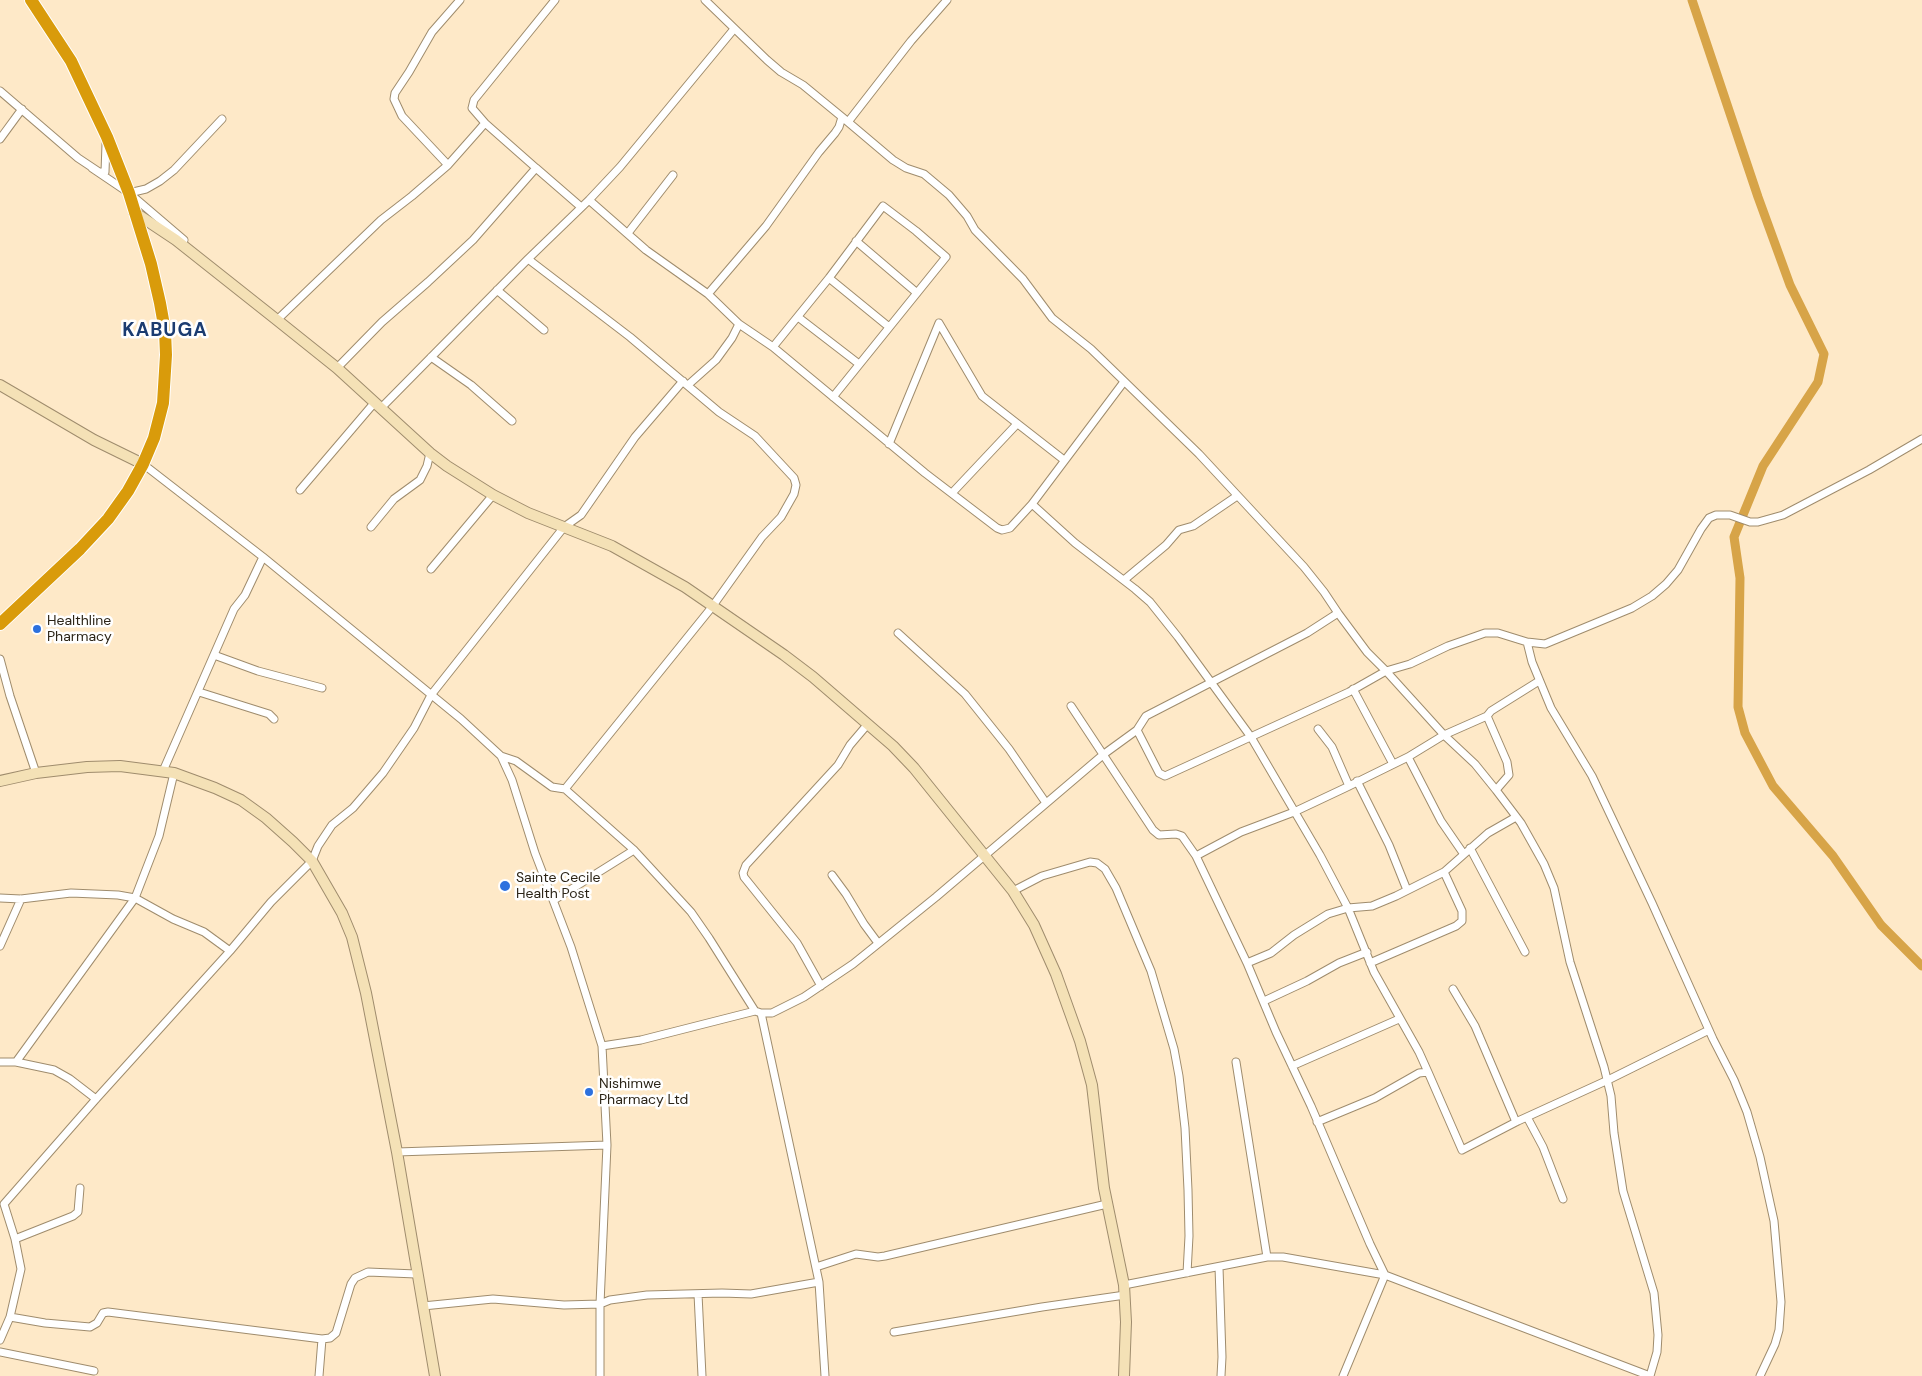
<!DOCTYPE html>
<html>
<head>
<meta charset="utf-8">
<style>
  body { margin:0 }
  canvas { display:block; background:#fee9c8 }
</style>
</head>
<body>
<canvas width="1922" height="1376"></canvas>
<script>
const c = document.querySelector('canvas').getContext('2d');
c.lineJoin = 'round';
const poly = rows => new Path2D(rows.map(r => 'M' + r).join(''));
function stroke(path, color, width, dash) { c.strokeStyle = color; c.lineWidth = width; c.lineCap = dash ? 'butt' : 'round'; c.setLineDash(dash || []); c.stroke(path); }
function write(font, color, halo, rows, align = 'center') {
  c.font = font + ' "DM Sans",sans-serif'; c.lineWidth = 5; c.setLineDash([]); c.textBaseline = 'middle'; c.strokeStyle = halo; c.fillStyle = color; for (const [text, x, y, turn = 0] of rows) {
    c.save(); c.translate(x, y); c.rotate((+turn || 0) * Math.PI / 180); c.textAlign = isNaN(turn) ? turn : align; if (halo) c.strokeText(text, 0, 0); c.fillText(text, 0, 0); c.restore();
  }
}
const canal = poly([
  [1692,0,1758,197,1790,285,1824,354,1818,382,1763,466,1734,537,1740,578,1738,707,1745,733,1773,786,1833,856,1881,925,1922,966]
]);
const street = poly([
  [705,0,767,60,781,72,803,85,842,117],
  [947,0,911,41,848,122,842,117,839,127,835,133,819,152,766,226,708,294,739,324,773,347,925,473,997,528,1002,530,1010,528,1032,504,1075,543,1135,589,1150,602,1178,637,1251,737,1320,855,1348,908,1374,972,1419,1052,1428,1072],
  [0,91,78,158,99,172,105,172,106,144],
  [848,122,893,160,906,168,924,174,949,195,967,216,975,230,1023,279,1052,318,1091,349,1199,454,1304,567,1324,592,1338,613],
  [0,139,22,109],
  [448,165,402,116,394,99,395,93,409,72,432,32,460,0],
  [92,168,129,193,184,240],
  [536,168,581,207],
  [129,193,146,189,160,181,174,170,222,119],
  [589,200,646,250,708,294],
  [628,233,673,175],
  [856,241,917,293],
  [528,259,630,337,719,412,755,436,794,478,796,485,794,494,781,517,762,537,712,607,565,789,634,850,691,912,709,938,755,1011],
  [829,278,889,327],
  [497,290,544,330],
  [798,317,859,364],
  [277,320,381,220,412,196,448,165,479,130,485,123,472,108,474,100,555,0],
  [773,347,829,278,883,206,916,231,946,257,833,397],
  [431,357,471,385,512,421],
  [337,368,382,322,428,282,473,240,536,168,485,123],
  [688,385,716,360,732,338,739,324],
  [381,408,528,259,589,200,620,167,734,29],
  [889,444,939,323,982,396,1064,460],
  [143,464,263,557,461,719,501,756,512,780,535,853,571,947,602,1046,607,1145,600,1304,600,1376],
  [300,490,375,402],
  [952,493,1017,424],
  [1032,504,1123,383],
  [371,527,394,499,420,480,427,466,430,453],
  [431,569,493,495],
  [1124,580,1166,545,1179,530,1193,526,1237,496],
  [898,633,965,694,1009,749,1046,803],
  [1527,642,1532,662,1551,708,1592,776,1652,903,1713,1039,1734,1080,1747,1112,1760,1157,1774,1221,1781,1302,1779,1330,1775,1344,1760,1376],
  [214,655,258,671,322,688],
  [0,659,10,696,36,773],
  [1353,689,1393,764],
  [199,692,269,714,274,719],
  [1071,706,1153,830,1159,835,1176,834,1182,836,1196,856,1247,963,1276,1032,1311,1106,1370,1244,1385,1275,1650,1376],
  [1318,729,1332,747,1349,786],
  [1137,730,1159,773,1165,776,1349,692,1386,671,1444,735,1475,764,1496,790,1521,823,1544,864,1554,888,1570,962,1604,1067,1611,1096,1614,1133,1623,1191,1654,1293,1658,1335,1657,1352,1650,1376],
  [501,756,516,761,552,787,565,789],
  [1408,757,1441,821,1463,853],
  [163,771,234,609,245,595,263,557],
  [1357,781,1389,845,1407,890],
  [1496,790,1509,775,1507,762,1487,716,1491,711,1539,681],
  [1470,848,1525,952],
  [1196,856,1241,832,1294,812,1345,788,1408,757,1444,735,1487,716],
  [832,875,846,894,864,924,878,943],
  [1013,891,1042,876,1090,862,1097,863,1105,869,1116,888,1151,971,1174,1049,1179,1076,1185,1128,1188,1190,1189,1236,1187,1273],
  [0,898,21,899,71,893,118,895,135,898,173,919,204,932,230,951],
  [554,900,634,850],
  [0,946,21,899],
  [1247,963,1271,953,1294,935,1328,914,1348,908,1372,906,1396,896,1444,872,1488,833,1516,817],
  [1370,963,1456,926,1462,921,1462,911,1444,872],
  [821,986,797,943,744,877,743,873,746,865,838,765,850,745,867,725],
  [1453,989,1475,1026,1516,1122],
  [1264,1001,1307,981,1339,963,1367,952],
  [761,1013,819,1282,825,1376],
  [602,1046,641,1040,755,1011,761,1013,772,1013,804,997,853,964,936,897,1104,754,1137,730,1146,716,1307,633,1338,613,1367,652,1386,671,1410,664,1448,646,1485,633,1498,633,1527,642,1545,644,1632,608,1652,596,1666,584,1678,570,1701,529,1709,518,1716,515,1730,515,1750,522,1758,522,1783,515,1869,470,1922,439],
  [0,1062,16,1062,54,1070,70,1079,96,1099],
  [16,1062,135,898,159,836,174,773],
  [1236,1062,1267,1257],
  [1292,1066,1399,1019],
  [1527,1117,1543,1147,1563,1199],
  [1317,1122,1375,1098,1419,1073,1428,1072,1462,1150,1518,1121,1608,1080,1709,1030],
  [397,1152,607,1145],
  [15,1239,73,1216,78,1212,80,1188],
  [816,1267,856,1254,878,1257,885,1256,1107,1204],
  [1219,1267,1222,1357,1221,1376],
  [1124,1285,1267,1257,1283,1257,1385,1275,1343,1376],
  [698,1294,702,1376],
  [423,1306,493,1299,564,1305,600,1304,610,1300,647,1295,722,1293,751,1294,819,1282],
  [10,1317,45,1323,90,1327,97,1323,103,1313,108,1312,322,1339,330,1338,336,1333,351,1284,355,1278,368,1272,416,1274],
  [894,1332,1042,1307,1125,1295],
  [0,1340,10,1317,21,1269,15,1239,4,1204,96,1099,230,951,271,902,312,861,318,846,332,825,353,808,383,773,414,728,431,695,564,527,581,515,635,437,683,381],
  [0,1352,94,1371],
  [319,1376,322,1339]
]);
const secondary = poly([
  [134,212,176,240,277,320,337,368,430,453,447,466,493,495,528,513,612,546,685,587,784,655,813,677,893,746,914,768,1013,891,1034,925,1056,974,1080,1041,1092,1085,1104,1188,1124,1285,1126,1322,1124,1376],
  [0,385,94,440,143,464],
  [0,781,36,773,87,767,120,766,174,773,215,788,241,800,266,818,293,842,312,861,342,913,352,937,366,993,397,1152,435,1376]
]);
const highway = poly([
  [0,624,80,549,108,519,128,491,143,464,154,438,163,403,166,355,165,331,160,303,151,264,129,193,107,137,71,61,31,0]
]);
const markers = [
  [37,629,5,"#2d71de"],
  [505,886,6,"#2d71de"],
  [589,1092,5,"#2d71de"]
];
const poiNames = [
  ["Healthline",47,621],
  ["Pharmacy",47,637],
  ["Sainte Cecile",516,878],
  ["Health Post",516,894],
  ["Nishimwe",599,1084],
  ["Pharmacy Ltd",599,1100]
];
const districtNames = [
  ["KABUGA",165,331]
];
stroke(canal, '#d7a448', 9);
stroke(street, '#9f8c6d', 9);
stroke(secondary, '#9f8c6d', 12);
stroke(highway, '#fff', 14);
stroke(street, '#fff', 7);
stroke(secondary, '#f4e1b6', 10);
stroke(highway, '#d99b0b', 12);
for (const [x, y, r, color] of markers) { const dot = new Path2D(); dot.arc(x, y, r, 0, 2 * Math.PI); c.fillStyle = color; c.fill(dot); stroke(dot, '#fff', 2); }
write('14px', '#2c2518', '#fff', poiNames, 'left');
c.letterSpacing = '1px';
write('bold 19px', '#1b3c71', '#fff', districtNames);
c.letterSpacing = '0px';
</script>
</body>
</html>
